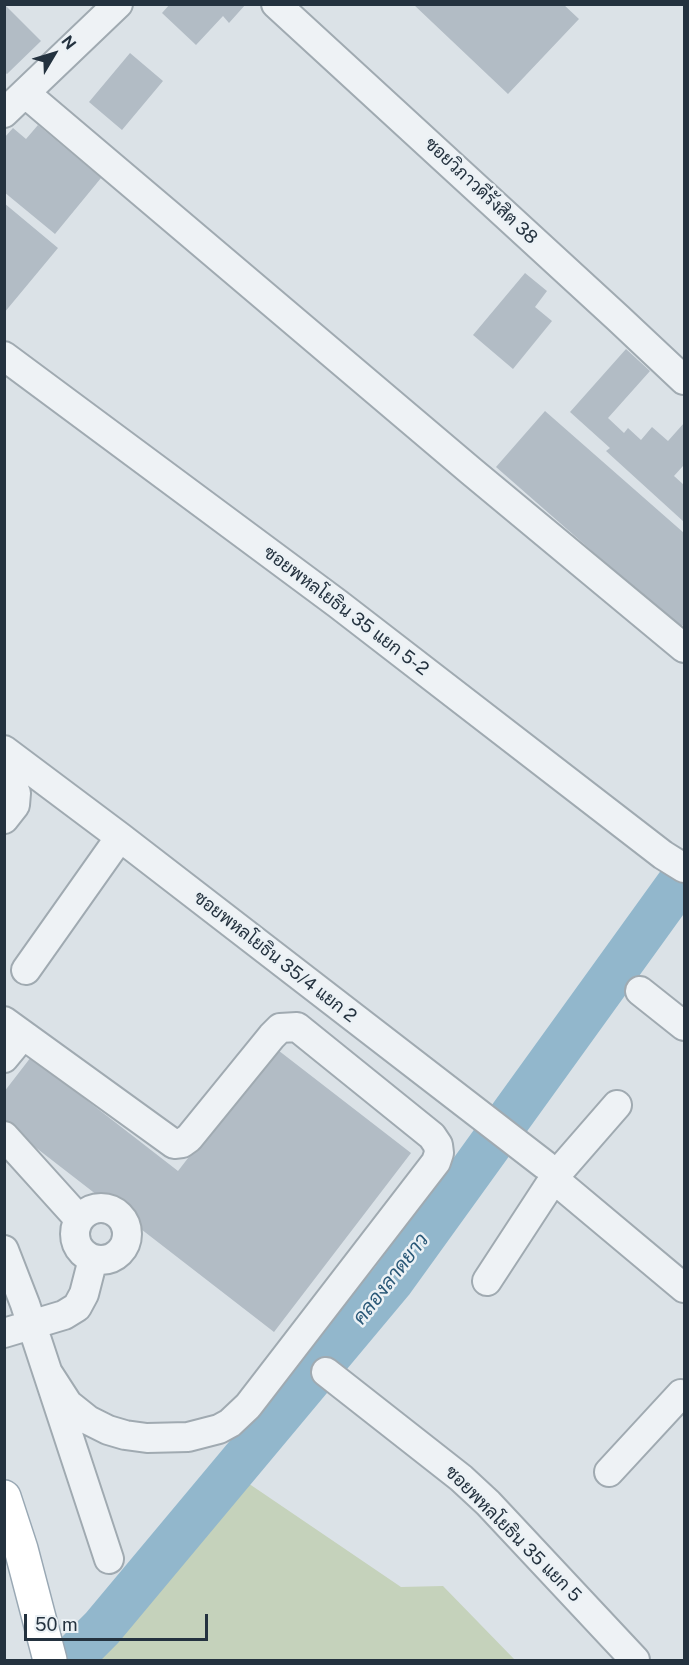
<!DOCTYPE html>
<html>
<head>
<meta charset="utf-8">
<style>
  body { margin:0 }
  #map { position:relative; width:689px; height:1665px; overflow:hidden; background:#dbe2e7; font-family:"Public Sans",sans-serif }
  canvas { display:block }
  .frame { position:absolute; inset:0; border:6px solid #24323f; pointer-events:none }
  .north { position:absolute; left:24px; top:24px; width:60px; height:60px; -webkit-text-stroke:4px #ebf1f5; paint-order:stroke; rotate:52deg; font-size:16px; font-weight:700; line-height:24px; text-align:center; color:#24323f }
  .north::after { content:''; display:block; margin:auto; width:21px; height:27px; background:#24323f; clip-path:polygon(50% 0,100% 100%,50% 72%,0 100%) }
  .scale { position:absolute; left:24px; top:1614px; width:184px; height:27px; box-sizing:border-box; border:3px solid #24323f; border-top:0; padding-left:8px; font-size:18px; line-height:21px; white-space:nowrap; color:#24323f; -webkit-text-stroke:4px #ebf1f5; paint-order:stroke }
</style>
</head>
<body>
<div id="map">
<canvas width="689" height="1665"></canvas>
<div class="frame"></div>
<div class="north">N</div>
<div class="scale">50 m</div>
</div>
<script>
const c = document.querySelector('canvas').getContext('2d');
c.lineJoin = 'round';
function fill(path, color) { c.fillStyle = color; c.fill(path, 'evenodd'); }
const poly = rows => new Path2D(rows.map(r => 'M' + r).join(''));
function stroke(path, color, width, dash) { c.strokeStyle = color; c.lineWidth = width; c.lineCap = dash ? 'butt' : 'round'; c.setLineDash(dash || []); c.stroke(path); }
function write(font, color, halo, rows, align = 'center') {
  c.font = font + ' "Public Sans",Sarabun,sans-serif'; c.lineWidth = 5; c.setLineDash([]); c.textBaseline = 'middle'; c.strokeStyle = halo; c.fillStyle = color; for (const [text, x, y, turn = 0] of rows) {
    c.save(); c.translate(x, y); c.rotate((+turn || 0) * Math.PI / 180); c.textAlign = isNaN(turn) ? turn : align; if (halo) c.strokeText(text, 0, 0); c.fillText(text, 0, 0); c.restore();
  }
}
const green = poly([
  [242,1479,401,1587,443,1586,515,1660,96,1660,97,1650]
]);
const river = poly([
  [70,1660,102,1628,392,1281,684,876]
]);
const building = poly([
  [4,4,41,41,7,74,4,72],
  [170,4,246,4,229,23,223,16,196,45,162,13],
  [413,4,563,4,579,19,508,94],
  [130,53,163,81,122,130,89,102],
  [38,125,101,178,55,234,4,192,4,138,13,128,26,139],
  [4,203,58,248,4,313],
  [525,273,547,291,535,307,552,321,513,369,473,335],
  [626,349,650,371,608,418,624,433,628,428,641,440,652,427,668,441,684,423,684,467,683,466,674,476,684,485,684,522,606,451,610,448,570,412],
  [545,411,684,533,684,624,680,628,496,467],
  [274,1047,411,1153,274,1332,4,1123,4,1092,31,1057,178,1171]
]);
const minor = poly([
  [276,4,618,318,684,380],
  [25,93,471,471,684,648],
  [4,113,118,4],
  [4,356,338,604,663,855,684,868],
  [4,750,120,837,545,1165],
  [4,780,12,786,16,793,15,805,4,819],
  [26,970,120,837],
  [640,991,684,1026],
  [4,1021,174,1144,182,1143,189,1138,272,1036,280,1028,297,1027,432,1136,438,1145,439,1153,436,1162,248,1406,230,1423,219,1429,188,1437,147,1438,125,1435,108,1430,88,1420,68,1404,48,1373],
  [4,1058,23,1035],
  [4,1136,79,1219],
  [563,1167,617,1105],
  [561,1185,684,1288],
  '75 1234a26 26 0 1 1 52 0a26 26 0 1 1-52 0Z',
  [4,1250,25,1304,109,1559],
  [487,1281,549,1186],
  [4,1333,64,1315,77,1307,84,1294,93,1259],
  [326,1372,461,1478,488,1503,635,1660],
  [609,1472,681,1394]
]);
const major = poly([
  [4,1497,21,1549,50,1660]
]);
const streetNames = [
  ["ซอยวิภาวดีรังสิต 38",481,191,43],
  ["ซอยพหลโยธิน 35 แยก 5-2",346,611,37],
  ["ซอยพหลโยธิน 35/4 แยก 2",275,957,38],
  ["ซอยพหลโยธิน 35 แยก 5",513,1534,45]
];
const waterNames = [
  ["คลองลาดยาว",391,1279,-52]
];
fill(green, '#c5d2bb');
stroke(river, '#92b7cc', 44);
fill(building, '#b2bcc5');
stroke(minor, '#a0aab1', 32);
stroke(major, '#99a8b4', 36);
stroke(minor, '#eef2f5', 28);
stroke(major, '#fff', 33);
write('18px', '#24323f', '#ebf1f5', streetNames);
write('italic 20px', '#2a5877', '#ebf1f5', waterNames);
</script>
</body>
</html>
